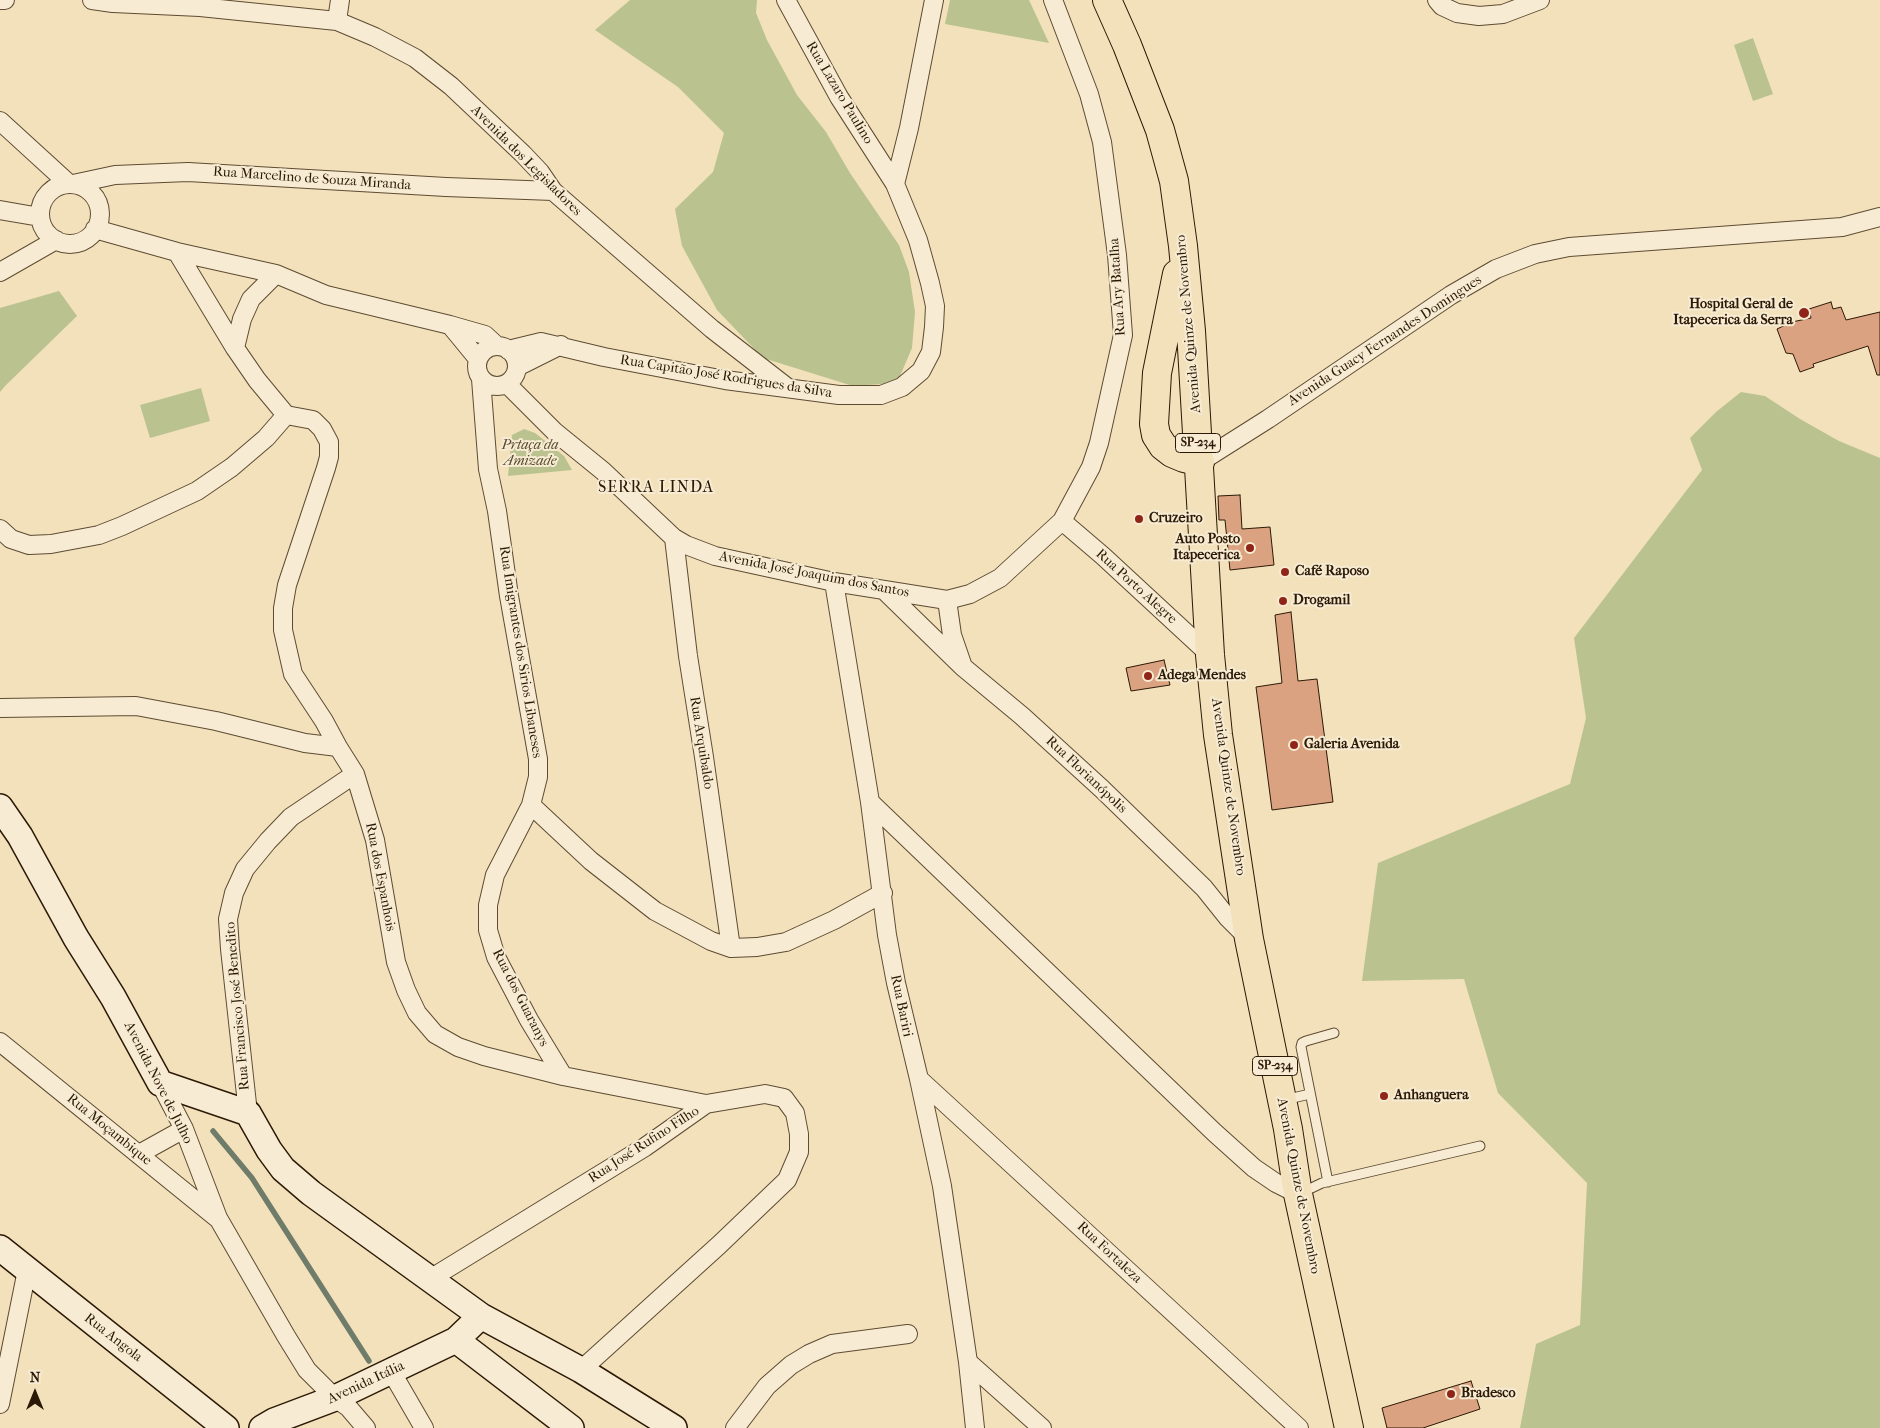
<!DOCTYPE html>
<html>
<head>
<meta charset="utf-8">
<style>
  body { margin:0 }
  #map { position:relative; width:1880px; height:1428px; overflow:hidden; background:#f2e1bb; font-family:"IM FELL French Canon",serif }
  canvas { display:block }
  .north { position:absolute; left:10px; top:1368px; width:50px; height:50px; -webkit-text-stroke:4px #f7ecd3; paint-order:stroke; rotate:0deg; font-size:14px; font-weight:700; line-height:20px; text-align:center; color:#2c1905 }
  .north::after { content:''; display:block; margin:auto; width:18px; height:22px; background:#2c1905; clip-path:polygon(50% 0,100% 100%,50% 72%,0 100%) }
</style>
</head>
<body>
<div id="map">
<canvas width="1880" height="1428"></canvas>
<div class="north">N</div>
</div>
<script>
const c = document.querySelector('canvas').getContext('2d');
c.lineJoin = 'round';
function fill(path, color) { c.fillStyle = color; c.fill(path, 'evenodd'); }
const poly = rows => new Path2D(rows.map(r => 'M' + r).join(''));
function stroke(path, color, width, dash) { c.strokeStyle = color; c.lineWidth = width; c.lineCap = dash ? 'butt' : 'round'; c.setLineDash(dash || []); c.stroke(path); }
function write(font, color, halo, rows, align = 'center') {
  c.font = font + ' "IM FELL French Canon",serif'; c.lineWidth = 4; c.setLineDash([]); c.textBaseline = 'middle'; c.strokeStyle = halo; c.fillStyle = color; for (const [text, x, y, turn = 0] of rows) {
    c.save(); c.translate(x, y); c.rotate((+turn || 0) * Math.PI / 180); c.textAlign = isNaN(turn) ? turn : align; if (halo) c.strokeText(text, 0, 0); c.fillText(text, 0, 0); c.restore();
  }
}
const green = poly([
  [630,0,757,0,756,13,767,40,797,95,826,132,850,173,899,245,909,272,915,312,912,348,897,383,853,386,763,358,717,310,682,246,675,209,713,172,724,133,678,87,595,30],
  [950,0,1029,0,1049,43,945,24],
  [1753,38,1773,94,1753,101,1734,45],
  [59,291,77,316,5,386,0,392,0,308],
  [201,388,210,421,150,438,140,405],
  [1741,392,1765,396,1800,419,1839,441,1880,458,1880,1428,1520,1428,1536,1344,1580,1325,1587,1183,1498,1093,1464,979,1362,981,1378,863,1570,784,1586,718,1574,638,1702,470,1690,438,1716,412],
  [524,429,535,433,564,456,572,470,508,476,512,435]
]);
const stream = poly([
  [213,1131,252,1178,369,1361]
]);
const building = poly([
  [1831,302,1833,309,1841,307,1846,320,1880,312,1880,375,1877,375,1868,346,1813,364,1814,367,1800,372,1793,354,1786,353,1777,329,1792,322,1811,318,1809,309,1831,302],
  [1240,495,1242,529,1270,527,1274,565,1230,570,1225,520,1219,520,1218,496,1240,495],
  [1291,612,1298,681,1317,679,1333,802,1272,810,1256,687,1282,683,1275,615,1291,612],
  [1164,660,1170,685,1131,691,1126,668,1164,660],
  [1471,1381,1480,1409,1423,1428,1387,1428,1382,1408,1471,1381]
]);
const service = poly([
  [1284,1100,1310,1094],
  [1328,1182,1301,1047,1302,1043,1306,1041,1334,1033],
  [1301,1193,1322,1183,1480,1146]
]);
const minor = poly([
  [0,0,5,0],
  [92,0,113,3],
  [109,0,113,3,200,7,337,21],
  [340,0,337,21,375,37,415,58,451,86,523,154,540,172,553,191,712,329,788,388],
  [786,0,839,97,895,184],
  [1437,0,1442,6,1457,13,1479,16,1503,14,1540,0],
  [0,121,69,184],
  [73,184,115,175,188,172,446,187,553,191],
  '40 214a30 30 0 1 1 60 0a30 30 0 1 1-60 0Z',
  [0,210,40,217],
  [95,229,177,252,276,274,326,295,450,325,485,335,497,346],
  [177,252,235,348,257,380,286,415,313,420,322,429,329,442,329,457,326,468,287,585,283,608,283,630,293,674,324,721,338,747],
  [0,272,56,240],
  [450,325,478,359],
  '477 366a20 20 0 1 1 40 0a20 20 0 1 1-40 0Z',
  [235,348,242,319,251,299,276,274],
  [508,350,541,342,604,357,725,380,839,395,881,395,902,387,921,371,931,352,934,327,935,306,930,283,918,240,895,184,909,128,934,0],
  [517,367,561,345],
  [481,379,488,469,497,511,509,596,538,759,538,777,531,805,591,861,655,911,711,941,731,948,757,947,786,942,834,920,883,893],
  [507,384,555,432,603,471,674,538,686,545,715,556,834,582,947,600,970,594,1000,578,1062,521,1091,467,1099,443,1123,335,1117,255,1102,142,1089,94,1053,0],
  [1200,462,1268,419,1451,295,1496,269,1535,254,1569,247,1842,227,1880,217],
  [1062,521,1103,556,1210,655],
  [0,529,11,539,29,545,51,544,99,535,122,526,197,491,232,467,266,438,286,415],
  [674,538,688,656,704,757,731,948],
  [834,582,870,802,887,935,896,983,919,1079,942,1186,968,1362,975,1428],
  [885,591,963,667,1022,716,1102,789,1204,888,1228,918,1249,939],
  [947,600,952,635,962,664],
  [0,708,136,706,216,721,305,743,338,747,355,774,375,840,396,962,406,990,417,1013,435,1034,458,1047,484,1056,563,1076,706,1104],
  [870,802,1215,1133,1254,1168,1276,1183,1298,1194],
  [531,805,495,875,488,905,488,930,496,957,529,1020,563,1076],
  [0,1042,217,1218],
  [919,1079,1299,1428],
  [160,1083,184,1129,218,1218,286,1336,307,1370,335,1398,348,1407,366,1428],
  [248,1113,230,949,228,919,234,893,245,869,268,841,291,817,355,774],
  [139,1154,184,1129],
  [430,1279,645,1147,706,1104,765,1094,784,1098,795,1113,799,1134,799,1152,787,1180,719,1245,581,1370],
  [968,1362,1042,1428],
  [391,1371,424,1428],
  [0,1404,27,1270],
  [735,1428,767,1386,791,1365,809,1354,832,1344,908,1334]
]);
const secondary = poly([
  [0,807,20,836,76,938,113,997,160,1083,248,1113,269,1150,283,1169,311,1193,481,1316,581,1370,674,1428],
  [0,1248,226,1428],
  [456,1340,571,1428],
  [262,1428,274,1421,335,1398,456,1340,481,1316]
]);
const primary = poly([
  [1107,0,1127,45,1160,130,1174,181,1183,246,1191,331,1210,655,1218,735,1249,939,1288,1129,1298,1194,1349,1428],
  [1177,274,1157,373,1154,424,1156,435,1163,446,1172,453,1184,458,1200,462]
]);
const markers = [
  [1804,313,6,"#8f2418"],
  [1139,519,5,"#8f2418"],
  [1250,548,5,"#8f2418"],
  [1285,572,5,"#8f2418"],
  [1283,601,5,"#8f2418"],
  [1148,676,5,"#8f2418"],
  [1294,745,5,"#8f2418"],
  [1384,1096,5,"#8f2418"],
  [1451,1394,5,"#8f2418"]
];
const shields = [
  [1198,443,45],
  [1275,1066,45]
];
const shieldNames = [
  ["SP-234",1198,443],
  ["SP-234",1275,1066]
];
const streetNames = [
  ["Rua Lazaro Paulino",839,93,59],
  ["Avenida dos Legisladores",526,161,45],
  ["Rua Marcelino de Souza Miranda",312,179,4],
  ["Rua Ary Batalha",1118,287,-94],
  ["Avenida Quinze de Novembro",1189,324,-95],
  ["Avenida Guacy Fernandes Domingues",1385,341,-33],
  ["Rua Capitão José Rodrigues da Silva",726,377,9],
  ["Avenida José Joaquim dos Santos",814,575,11],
  ["Rua Porto Alegre",1136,587,42],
  ["Rua Imigrantes dos Sirios Libaneses",520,652,81],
  ["Rua Arquibaldo",701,743,81],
  ["Rua Florianópolis",1086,775,43],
  ["Avenida Quinze de Novembro",1228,787,82],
  ["Rua dos Espanhois",380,877,79],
  ["Rua dos Guaranys",520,998,63],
  ["Rua Francisco José Benedito",238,1006,-95],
  ["Rua Bariri",901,1006,78],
  ["Avenida Nove de Julho",158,1083,63],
  ["Rua Moçambique",109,1130,39],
  ["Rua José Rufino Filho",644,1145,-33],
  ["Avenida Quinze de Novembro",1298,1186,79],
  ["Rua Fortaleza",1109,1253,43],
  ["Rua Angola",113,1338,38],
  ["Avenida Itália",366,1383,-25]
];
const poiNames = [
  ["Hospital Geral de",1793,305,"right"],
  ["Itapecerica da Serra",1793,321,"right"],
  ["Cruzeiro",1149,519],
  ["Auto Posto",1240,540,"right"],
  ["Itapecerica",1240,556,"right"],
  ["Café Raposo",1295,572],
  ["Drogamil",1293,601],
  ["Adega Mendes",1158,676],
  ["Galeria Avenida",1304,745],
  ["Anhanguera",1394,1096],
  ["Bradesco",1461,1394]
];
const parkNames = [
  ["Prtaça da",530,446],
  ["Amizade",530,462]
];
const quarterNames = [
  ["SERRA LINDA",656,488]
];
fill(green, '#bac390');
stroke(stream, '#6f7c6a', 5.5);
fill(building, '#dba281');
stroke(building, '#2c1905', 1);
stroke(service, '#5e4b32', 11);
stroke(minor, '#5e4b32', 20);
stroke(secondary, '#2c1905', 28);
stroke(primary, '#2c1905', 30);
stroke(service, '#f7ecd3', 9);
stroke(minor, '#f7ecd3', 18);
stroke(secondary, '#f7ecd3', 25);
stroke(primary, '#f2e1bb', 28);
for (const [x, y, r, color] of markers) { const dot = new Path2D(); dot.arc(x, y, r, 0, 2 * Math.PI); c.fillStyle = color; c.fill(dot); stroke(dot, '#f7ecd3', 2); }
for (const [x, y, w] of shields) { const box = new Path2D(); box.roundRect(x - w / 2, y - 9.5, w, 19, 4); c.fillStyle = '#f7ecd3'; c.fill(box); stroke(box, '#2c1905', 1); }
write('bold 12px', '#2c1905', null, shieldNames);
write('14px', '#2c1905', '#f7ecd3', streetNames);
write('bold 14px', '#2c1905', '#f7ecd3', poiNames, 'left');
write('italic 14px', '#574c2f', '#f7ecd3', parkNames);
c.letterSpacing = '1px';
write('16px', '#2c1905', '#f7ecd3', quarterNames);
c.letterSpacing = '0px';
</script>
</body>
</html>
